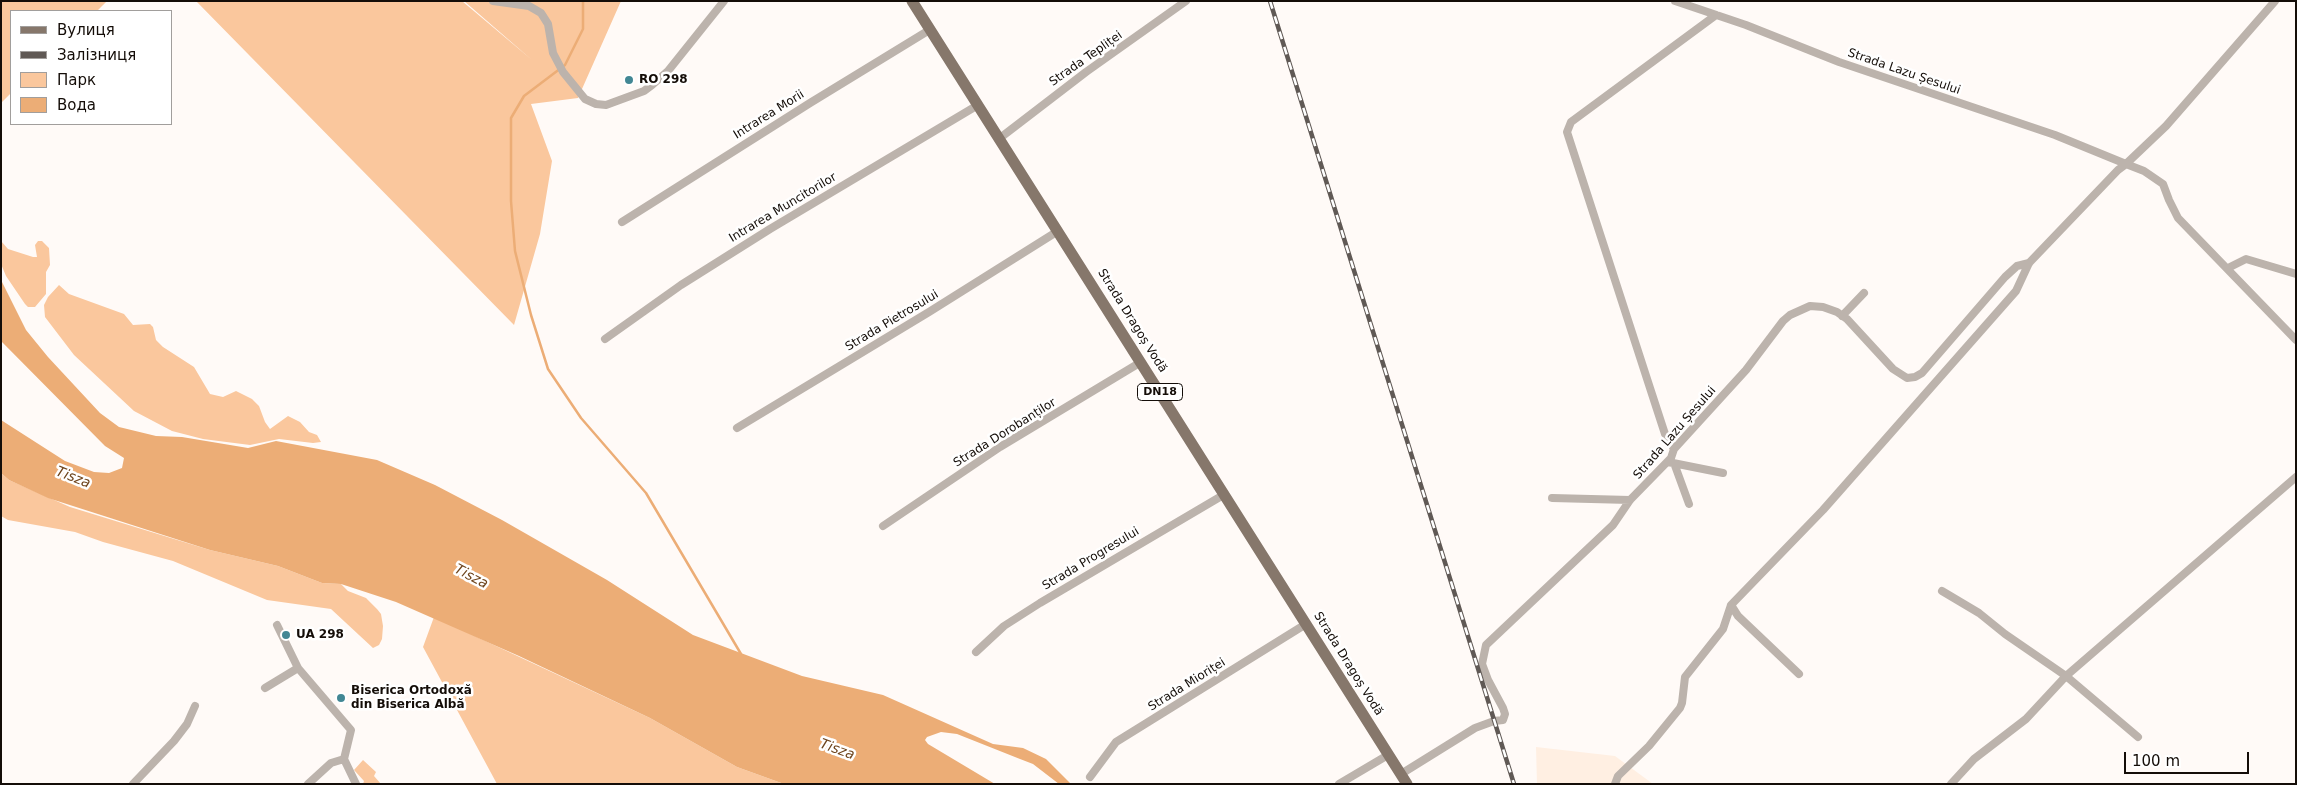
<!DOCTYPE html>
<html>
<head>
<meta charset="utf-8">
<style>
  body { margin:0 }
  #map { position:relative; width:2297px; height:785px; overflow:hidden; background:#fffaf7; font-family:"DejaVu Sans",sans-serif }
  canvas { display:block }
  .frame { position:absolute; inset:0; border:2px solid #140d08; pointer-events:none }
  .legend { position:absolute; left:10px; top:10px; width:162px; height:115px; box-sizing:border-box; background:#fff; border:1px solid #a19e9c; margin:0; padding:6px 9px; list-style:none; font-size:15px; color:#140d08 }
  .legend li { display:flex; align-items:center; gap:10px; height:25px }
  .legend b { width:25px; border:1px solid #a19e9c }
  .scale { position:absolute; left:2124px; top:752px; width:125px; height:22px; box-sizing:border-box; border:2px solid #140d08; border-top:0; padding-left:6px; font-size:15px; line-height:18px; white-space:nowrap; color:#140d08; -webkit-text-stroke:4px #fff; paint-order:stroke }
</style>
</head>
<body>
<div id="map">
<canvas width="2297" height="785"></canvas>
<div class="frame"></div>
<ul class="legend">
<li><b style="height:6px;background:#86776b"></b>Вулиця</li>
<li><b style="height:6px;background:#605955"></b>Залізниця</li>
<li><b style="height:14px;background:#fac79d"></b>Парк</li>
<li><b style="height:14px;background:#ecad76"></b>Вода</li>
</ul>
<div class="scale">100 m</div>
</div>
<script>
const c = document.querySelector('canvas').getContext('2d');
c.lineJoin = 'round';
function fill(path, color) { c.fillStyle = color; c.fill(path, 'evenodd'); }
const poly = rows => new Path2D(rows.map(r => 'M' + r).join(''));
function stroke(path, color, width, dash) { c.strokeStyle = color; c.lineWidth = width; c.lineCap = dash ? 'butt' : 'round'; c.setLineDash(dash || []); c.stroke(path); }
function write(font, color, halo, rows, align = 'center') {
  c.font = font + ' "DejaVu Sans",sans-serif'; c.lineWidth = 5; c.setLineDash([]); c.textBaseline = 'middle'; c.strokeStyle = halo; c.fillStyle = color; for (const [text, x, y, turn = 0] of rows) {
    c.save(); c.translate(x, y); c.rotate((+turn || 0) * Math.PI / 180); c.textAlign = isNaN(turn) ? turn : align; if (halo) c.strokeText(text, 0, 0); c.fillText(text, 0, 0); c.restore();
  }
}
const built = poly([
  [1536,747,1615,756,1653,784,1537,784]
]);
const green = poly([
  [1,1,107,1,97,11,11,11,11,93,1,103],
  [196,1,462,1,532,60,464,1,621,1,578,98,531,104,552,161,540,234,514,325],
  [1,241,8,249,33,257,37,257,35,245,38,241,42,241,49,248,50,265,46,272,46,294,35,307,28,307,25,304,6,276,1,264],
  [59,285,69,294,124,314,133,325,150,324,153,327,156,340,163,347,194,367,210,394,223,397,236,391,252,399,259,406,265,422,270,429,288,416,300,422,309,432,317,435,321,442,313,443,279,439,250,445,203,439,172,431,134,411,74,355,45,317,44,305,48,297],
  [1,473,9,480,70,507,210,550,278,566,322,583,341,584,348,591,366,598,377,609,381,614,383,626,382,639,379,645,373,648,331,609,267,600,173,561,103,542,75,532,8,520,1,516],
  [434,617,650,718,737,767,784,784,497,784,423,647],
  [363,760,376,772,374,776,381,784,363,784,364,781,354,770]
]);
const water = poly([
  [1,280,26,330,48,357,100,413,119,427,156,436,182,437,248,448,276,441,377,460,435,485,502,520,607,580,693,635,802,676,883,695,993,744,1023,748,1046,759,1071,784,1059,784,1033,764,1020,759,957,734,941,732,927,737,925,740,928,744,995,784,784,784,737,767,650,718,519,656,396,602,341,584,322,583,278,566,210,550,48,498,9,480,1,473,1,420,65,461,94,472,109,473,122,468,124,458,105,446,1,341]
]);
const stream = poly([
  [583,1,583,29,565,65,524,96,511,118,511,201,515,251,531,315,548,369,581,418,646,493,741,654]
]);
const street = poly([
  [493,1,529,6,541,13,548,24,553,53,563,72,585,99,596,104,606,105,644,91,652,85,668,71,724,1],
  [1675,1,1746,25,1839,62,2055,135,2126,164,2166,126,2275,1],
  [1000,138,1086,72,1186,1],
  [622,222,810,103,931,29],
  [2228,268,2246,259,2296,274],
  [1842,316,1864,293],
  [605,339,681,285,770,229,978,105],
  [737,428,929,312,1058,231],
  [1674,449,1665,434,1650,388,1567,132,1571,122,1716,15],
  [1668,462,1723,473],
  [1674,463,1689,504],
  [1552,498,1630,500],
  [883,526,1000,447,1141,362],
  [1942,591,1979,613,2005,634,2066,676,2296,477],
  [1731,605,1738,616,1799,674],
  [277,625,298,668,351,730,344,759,356,784],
  [976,652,1004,626,1040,603,1225,494],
  [265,688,298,668],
  [1401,774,1475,728,1494,721,1503,720,1505,714,1503,708,1488,680,1482,664,1486,645,1613,525,1630,500,1671,458,1674,449,1746,370,1783,321,1790,315,1810,306,1823,307,1837,312,1847,319,1893,369,1907,378,1915,377,1922,373,2005,277,2017,266,2029,263],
  [1090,777,1116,742,1306,624],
  [133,784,174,741,187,724,195,706],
  [308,784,331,763,344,759],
  [1339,784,1388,755],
  [1615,784,1618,776,1649,746,1680,708,1682,703,1685,677,1723,629,1731,605,1823,510,2016,291,2029,263,2118,170,2126,164,2144,171,2163,184,2169,200,2178,218,2296,340],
  [1951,784,1974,759,2026,719,2066,676,2138,737]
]);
const primary = poly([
  [912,1,1407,784]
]);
const rail = poly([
  [1270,1,1514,784]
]);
const markers = [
  [629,80,5,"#428794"],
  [286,635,5,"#428794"],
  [341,698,5,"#428794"]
];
const shields = [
  [1160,392,45]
];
const shieldNames = [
  ["DN18",1160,392]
];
const streetNames = [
  ["Strada Tepliței",1086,59,-35],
  ["Strada Lazu Șesului",1904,72,19],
  ["Intrarea Morii",769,115,-32],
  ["Intrarea Muncitorilor",783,208,-31],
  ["Strada Pietrosului",892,321,-31],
  ["Strada Dragoș Vodă",1132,321,58],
  ["Strada Dorobanților",1005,433,-32],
  ["Strada Lazu Șesului",1675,433,-49],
  ["Strada Progresului",1091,559,-31],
  ["Strada Dragoș Vodă",1348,664,58],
  ["Strada Mioriței",1187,685,-32]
];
const poiNames = [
  ["RO 298",639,80],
  ["UA 298",296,635],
  ["Biserica Ortodoxă",351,691],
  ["din Biserica Albă",351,705]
];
const waterNames = [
  ["Tisza",73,478,22],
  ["Tisza",471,577,28],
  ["Tisza",837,750,20]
];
fill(built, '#ffefe2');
fill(green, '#fac79d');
fill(water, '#ecad76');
stroke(stream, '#ecad76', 2.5);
stroke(street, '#bcb3ac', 8);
stroke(primary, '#86776b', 11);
stroke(rail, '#605955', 4.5);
stroke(rail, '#fff', 2.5, [8]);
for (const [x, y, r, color] of markers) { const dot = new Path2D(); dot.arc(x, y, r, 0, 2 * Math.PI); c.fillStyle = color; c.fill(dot); stroke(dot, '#fff', 2); }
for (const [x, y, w] of shields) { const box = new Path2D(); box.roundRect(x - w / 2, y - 8.5, w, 17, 4); c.fillStyle = '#fff'; c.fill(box); stroke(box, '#140d08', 1); }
write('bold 11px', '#140d08', null, shieldNames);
write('12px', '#140d08', '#fff', streetNames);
write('bold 12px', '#140d08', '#fff', poiNames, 'left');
write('italic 14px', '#6e441c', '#fff', waterNames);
</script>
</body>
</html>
